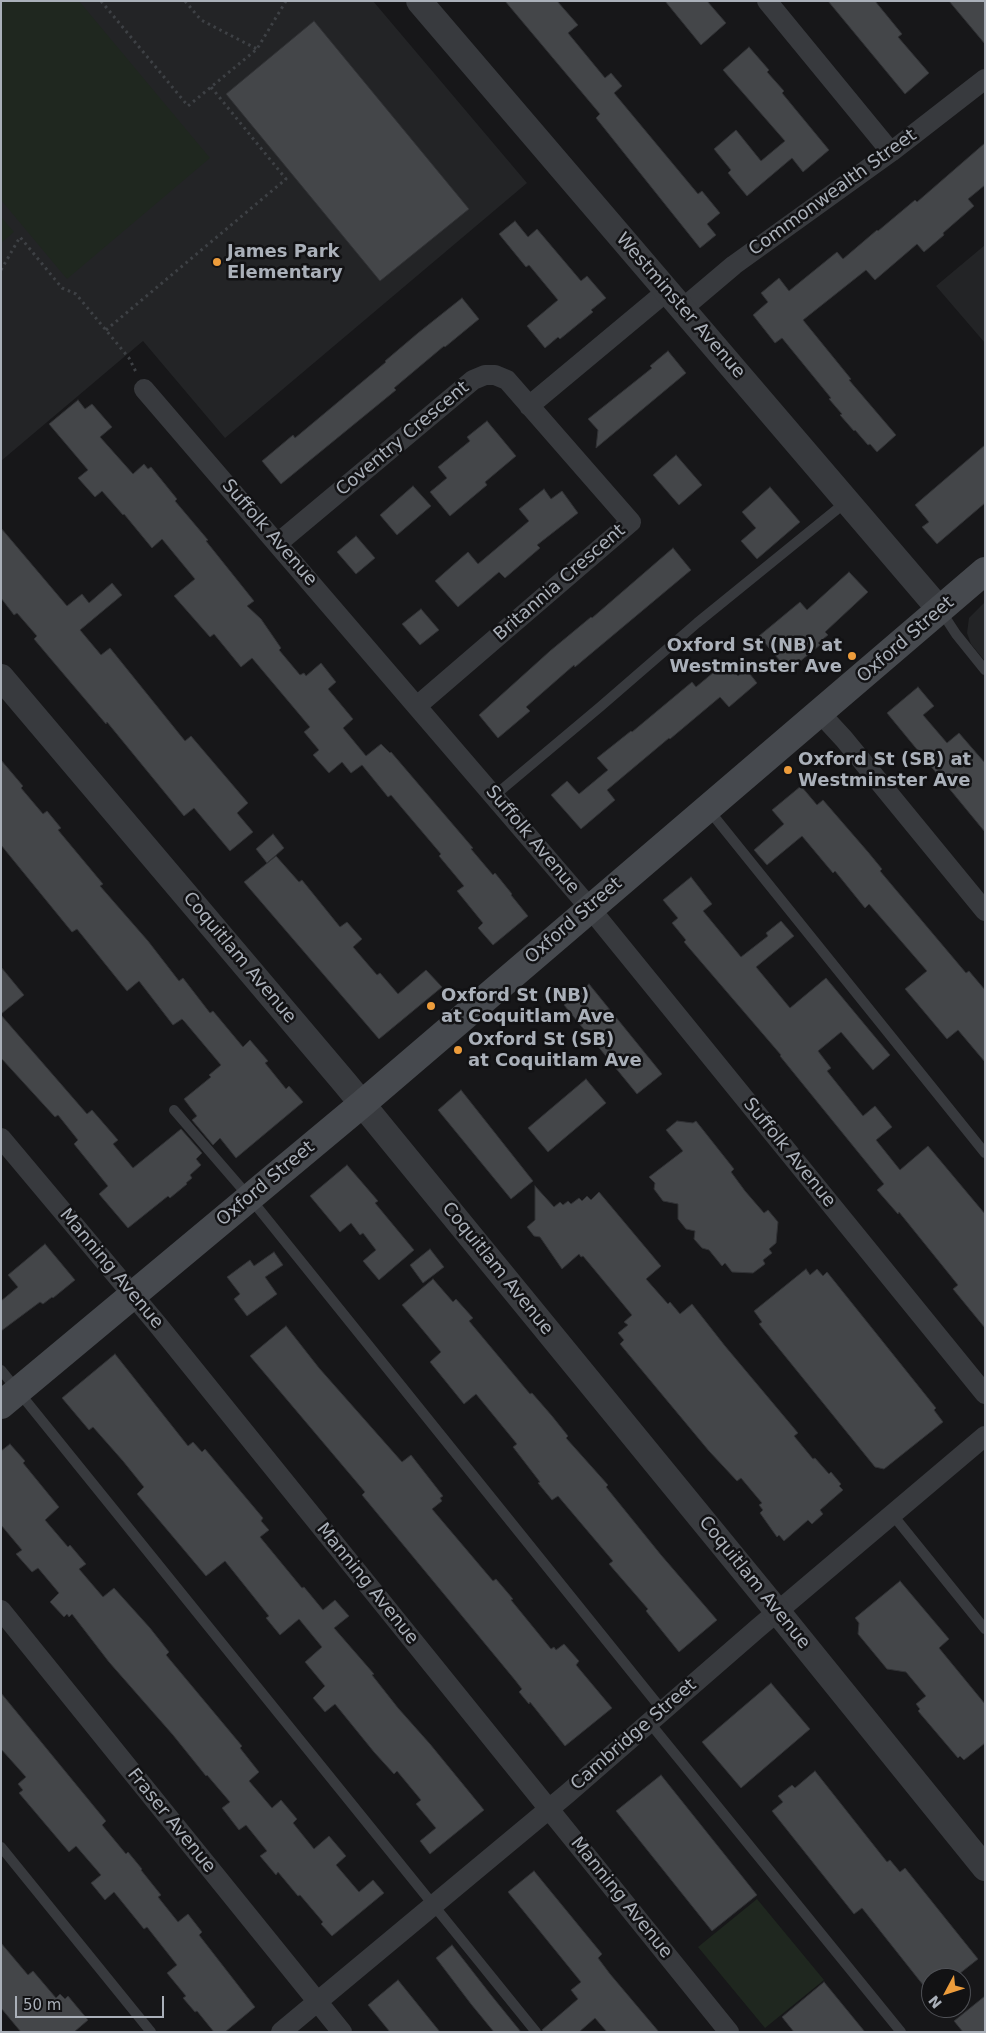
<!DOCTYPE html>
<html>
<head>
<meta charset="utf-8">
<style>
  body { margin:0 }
  #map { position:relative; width:986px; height:2033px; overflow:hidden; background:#171719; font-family:"DejaVu Sans",sans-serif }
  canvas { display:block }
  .frame { position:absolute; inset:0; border:2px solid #aab0b9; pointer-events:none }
  .north { position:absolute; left:921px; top:1968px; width:50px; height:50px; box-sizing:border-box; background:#121214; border:1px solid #4f5156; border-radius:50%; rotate:230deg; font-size:14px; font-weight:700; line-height:20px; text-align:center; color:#aab0b9 }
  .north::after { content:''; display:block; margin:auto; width:18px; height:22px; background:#ed9c3b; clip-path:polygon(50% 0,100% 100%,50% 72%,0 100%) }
  .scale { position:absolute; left:15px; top:1996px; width:149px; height:22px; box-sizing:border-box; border:2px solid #aab0b9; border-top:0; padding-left:6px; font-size:15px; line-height:18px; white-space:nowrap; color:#aab0b9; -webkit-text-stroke:4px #121214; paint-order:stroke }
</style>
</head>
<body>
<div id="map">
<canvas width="986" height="2033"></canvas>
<div class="frame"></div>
<div class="north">N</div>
<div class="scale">50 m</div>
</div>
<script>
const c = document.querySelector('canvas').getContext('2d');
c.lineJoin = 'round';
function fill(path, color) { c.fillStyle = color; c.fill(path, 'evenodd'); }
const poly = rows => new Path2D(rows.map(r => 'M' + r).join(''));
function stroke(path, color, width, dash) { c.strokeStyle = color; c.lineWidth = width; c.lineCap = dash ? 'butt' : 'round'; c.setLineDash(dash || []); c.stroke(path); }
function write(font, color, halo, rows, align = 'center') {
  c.font = font + ' "DejaVu Sans",sans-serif'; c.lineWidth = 5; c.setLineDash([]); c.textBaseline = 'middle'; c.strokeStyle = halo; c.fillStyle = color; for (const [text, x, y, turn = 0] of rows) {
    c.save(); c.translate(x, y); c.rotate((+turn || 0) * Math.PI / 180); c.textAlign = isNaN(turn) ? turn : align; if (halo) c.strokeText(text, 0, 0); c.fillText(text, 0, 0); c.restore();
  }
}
const built = poly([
  [1,1,373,1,527,183,225,438,143,341,1,461],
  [985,245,985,343,936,286],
  [985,602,985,661,971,644,967,633,969,618]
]);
const green = poly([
  [1,1,79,1,210,158,67,279,1,200],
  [1,217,14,232,1,243],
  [757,1899,824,1980,765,2028,698,1947]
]);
const building = poly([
  [505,1,557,1,578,25,568,33,605,78,611,73,622,86,614,93,698,194,702,191,720,213,707,224,716,235,700,248,596,118,600,114,505,1],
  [665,1,707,1,726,23,701,45,665,1],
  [828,1,875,1,902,34,898,37,929,73,905,94,828,1],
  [949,1,985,1,985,44,949,1],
  [314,21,469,209,380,281,226,94,314,21],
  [749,47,769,70,767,72,784,91,782,93,829,150,803,172,792,158,747,196,728,173,731,170,714,149,736,130,761,161,785,141,723,70,749,47],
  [985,143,985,185,968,199,974,206,943,233,944,235,924,252,917,244,875,280,866,270,803,320,851,379,849,380,896,435,877,452,870,444,868,445,855,430,854,431,840,415,842,414,829,399,831,398,782,338,775,343,753,315,768,302,761,293,779,278,789,291,837,252,843,259,877,230,878,231,915,200,917,202,985,143],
  [515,221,528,237,537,229,581,281,587,276,606,298,591,310,593,312,560,339,558,337,545,348,527,326,558,300,529,265,526,267,499,234,515,221],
  [462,298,479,319,445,347,444,346,394,388,396,390,281,484,262,461,293,435,295,438,386,362,385,361,418,333,462,298],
  [668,351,686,373,596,448,598,430,588,419,652,368,650,366,668,351],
  [78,400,85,409,92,404,112,427,100,437,133,474,144,464,148,469,151,467,177,499,175,501,208,540,206,541,254,601,247,606,261,619,281,648,279,650,300,675,304,673,306,676,321,663,336,682,328,689,353,719,343,728,366,756,381,744,390,753,391,752,473,848,471,849,493,875,495,873,512,894,511,895,528,916,493,945,478,928,483,923,457,891,464,886,439,856,441,854,391,795,388,797,362,765,351,773,342,762,329,773,313,755,319,750,304,732,310,727,252,658,241,667,214,634,210,637,174,596,195,579,162,539,152,548,124,514,123,515,102,491,95,497,78,478,88,470,49,424,78,400],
  [487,421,516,456,485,482,487,485,450,516,430,492,447,478,438,467,470,441,467,437,487,421],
  [985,445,985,503,937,544,922,527,929,522,915,505,985,445],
  [676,455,702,485,679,505,653,475,676,455],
  [413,486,431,506,397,535,380,515,413,486],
  [770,487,800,522,757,559,741,541,756,528,742,512,770,487],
  [544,489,551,499,562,491,578,513,537,545,540,548,505,578,499,572,458,607,435,581,468,552,478,564,529,521,519,509,544,489],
  [1,528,67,606,82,594,89,603,112,583,122,595,80,630,101,655,110,648,185,741,191,736,248,803,237,813,253,832,230,851,194,808,184,816,107,722,106,724,50,658,34,639,37,636,17,613,14,615,1,598,1,528],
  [356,536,375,558,356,574,337,552,356,536],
  [673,548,691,570,575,667,574,665,526,707,530,711,498,738,479,715,550,651,591,617,592,618,673,548],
  [849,572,868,592,825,632,828,635,818,643,820,645,798,663,795,660,786,668,759,636,800,602,807,610,849,572],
  [421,609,439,630,420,645,402,624,421,609],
  [726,662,738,676,746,669,757,683,729,707,720,697,670,739,669,738,607,790,615,800,581,829,551,795,567,781,579,794,608,770,597,758,631,731,632,732,692,682,696,687,726,662],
  [918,687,934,706,923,715,947,743,959,733,985,763,985,832,887,713,918,687],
  [1,760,23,786,21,788,43,814,47,811,61,828,58,830,103,884,100,886,148,941,179,981,183,978,210,1013,213,1011,243,1047,250,1040,268,1061,265,1063,286,1089,289,1086,303,1102,236,1158,220,1138,213,1145,192,1120,197,1116,184,1099,211,1077,209,1075,221,1065,184,1021,182,1019,173,1025,139,981,127,991,77,929,72,932,1,845,1,760],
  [801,786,817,805,823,800,868,852,882,869,880,871,966,973,969,971,985,990,985,1062,958,1030,947,1039,905,989,927,971,869,904,865,908,835,871,833,873,802,836,767,865,754,850,784,824,772,810,801,786],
  [273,834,284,848,267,863,256,849,273,834],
  [276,856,299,882,302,880,340,927,347,922,362,939,353,947,377,975,380,973,398,994,426,970,442,987,379,1039,244,882,276,856],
  [691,877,712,904,703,911,741,957,768,936,766,933,781,921,794,936,756,967,790,1008,826,978,890,1055,873,1070,841,1032,818,1051,831,1068,827,1071,863,1116,875,1106,892,1127,876,1140,900,1170,928,1146,985,1214,985,1328,953,1289,958,1285,899,1212,898,1214,877,1190,884,1184,780,1056,781,1055,684,942,686,940,672,923,678,918,663,900,691,877],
  [1,967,24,995,1,1014,1,967],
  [589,984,662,1074,637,1094,564,1005,589,984],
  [1,1015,87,1114,92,1110,118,1140,113,1144,133,1168,181,1129,202,1153,196,1159,201,1165,190,1175,192,1178,186,1183,187,1184,170,1198,168,1196,128,1228,99,1194,108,1186,74,1144,78,1140,58,1115,55,1117,1,1058,1,1015],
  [586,1079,606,1103,548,1152,528,1128,586,1079],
  [461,1090,533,1181,511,1199,438,1110,461,1090],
  [677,1121,693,1123,696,1121,734,1169,731,1172,745,1191,764,1213,768,1210,778,1222,776,1243,769,1249,772,1253,763,1260,765,1264,753,1273,732,1272,725,1263,722,1266,709,1250,702,1248,694,1239,695,1231,686,1229,678,1219,678,1204,663,1201,654,1189,655,1183,649,1177,683,1151,666,1130,677,1121],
  [347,1165,378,1201,375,1203,414,1250,379,1280,363,1261,376,1250,363,1233,360,1235,351,1223,340,1232,310,1196,347,1165],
  [535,1186,554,1207,560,1202,563,1205,568,1201,571,1204,579,1198,582,1201,587,1196,591,1200,599,1192,661,1266,646,1279,668,1304,670,1302,680,1314,692,1304,725,1346,798,1433,794,1436,813,1459,815,1458,829,1474,831,1472,841,1484,839,1486,843,1490,820,1510,823,1514,812,1524,808,1520,784,1541,779,1535,777,1537,760,1513,763,1510,759,1505,762,1503,741,1478,737,1481,709,1451,620,1344,624,1340,618,1333,628,1325,624,1322,632,1315,583,1256,581,1257,579,1254,562,1269,540,1237,534,1236,527,1227,535,1220,535,1186],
  [45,1244,75,1280,53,1298,52,1297,43,1304,40,1302,1,1331,1,1301,18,1287,8,1275,45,1244],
  [430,1249,444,1267,423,1283,410,1265,430,1249],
  [274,1252,283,1265,265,1277,277,1294,247,1316,234,1299,240,1294,227,1277,250,1260,254,1266,274,1252],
  [806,1269,810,1275,817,1269,823,1276,827,1272,936,1408,934,1410,943,1422,884,1469,875,1467,759,1324,762,1322,754,1311,806,1269],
  [433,1279,453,1302,456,1299,473,1318,469,1321,530,1394,532,1393,552,1416,568,1436,566,1438,608,1485,606,1487,661,1555,717,1620,679,1652,646,1611,648,1609,609,1564,613,1561,558,1496,552,1500,538,1483,540,1482,513,1447,517,1444,476,1394,464,1404,430,1362,441,1352,402,1305,433,1279],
  [286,1326,319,1368,402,1462,411,1455,443,1496,440,1498,442,1501,432,1509,493,1581,496,1579,513,1599,511,1600,551,1649,554,1647,556,1650,564,1644,579,1661,576,1665,612,1708,565,1746,530,1702,529,1704,519,1692,522,1689,515,1680,362,1495,365,1492,250,1356,286,1326],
  [115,1354,188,1446,193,1442,202,1452,205,1449,263,1518,261,1521,269,1530,260,1537,302,1588,304,1587,323,1610,335,1600,349,1616,334,1628,374,1674,372,1675,398,1708,430,1744,484,1810,430,1854,420,1841,436,1828,416,1804,421,1800,397,1771,394,1774,374,1752,335,1704,325,1712,313,1698,325,1686,305,1662,322,1647,299,1619,280,1635,266,1618,269,1616,225,1561,206,1576,137,1494,144,1487,123,1461,93,1427,89,1430,62,1398,115,1354],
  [10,1444,25,1461,23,1463,59,1507,45,1520,68,1547,70,1545,86,1564,79,1569,103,1597,114,1588,150,1628,169,1652,166,1655,242,1746,240,1748,259,1772,249,1781,272,1808,281,1800,297,1819,293,1823,314,1849,329,1836,346,1856,336,1865,359,1892,373,1880,384,1893,332,1936,321,1924,323,1922,300,1895,298,1896,278,1872,276,1875,260,1856,267,1851,246,1825,239,1830,222,1808,230,1802,207,1775,206,1776,173,1735,109,1662,72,1614,69,1617,67,1614,64,1617,50,1602,59,1593,38,1568,32,1572,16,1554,22,1550,1,1525,1,1451,10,1444],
  [900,1581,949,1639,939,1648,985,1704,985,1743,964,1760,960,1756,958,1758,918,1711,920,1709,916,1704,926,1696,906,1672,887,1669,858,1634,859,1623,855,1618,900,1581],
  [771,1683,810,1729,741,1788,702,1742,771,1683],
  [1,1693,106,1821,102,1825,126,1854,128,1852,142,1869,141,1870,161,1895,158,1897,178,1922,188,1914,202,1932,199,1935,255,2007,225,2032,214,2032,197,2011,195,2012,183,1998,186,1996,167,1973,177,1965,147,1927,144,1929,114,1892,105,1900,91,1883,101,1875,76,1846,69,1852,19,1793,23,1790,18,1784,26,1777,1,1749,1,1693],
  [815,1771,887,1862,890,1860,900,1872,905,1868,978,1959,954,1978,931,1978,931,1995,862,1908,854,1914,772,1811,783,1802,778,1796,792,1785,795,1788,815,1771],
  [661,1775,757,1895,712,1931,616,1811,661,1775],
  [534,1871,602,1954,598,1958,610,1974,659,2032,607,2032,595,2018,579,2032,543,2032,542,2030,578,1999,571,1990,581,1982,508,1892,534,1871],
  [1,1943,28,1975,33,1971,56,1998,60,1994,65,1999,68,1996,88,2020,74,2032,21,2032,1,2008,1,1943],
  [452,1945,491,1995,521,2032,494,2032,471,2004,436,1958,452,1945],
  [398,1980,440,2032,390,2032,368,2005,398,1980],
  [824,1982,865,2032,794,2032,782,2017,824,1982],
  [985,1996,985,2032,963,2032,954,2021,985,1996]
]);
const path = poly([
  [101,1,188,106,257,49,286,1],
  [185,1,201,20,257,49],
  [1,270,20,237,62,288,76,294,129,358,136,372],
  [106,330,286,179,211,87]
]);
const service = poly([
  [941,611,956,634,985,670],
  [494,796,600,707,697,623,846,502],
  [708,809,985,1153],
  [174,1110,250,1198,663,1711],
  [1,1370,536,2032],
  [892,1514,985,1629],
  [649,1722,901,2032],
  [1,1847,151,2032]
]);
const minor = poly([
  [767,1,891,152],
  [682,309,734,265,891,152,985,79],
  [144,389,589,907,985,1394],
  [529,406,667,291],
  [278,543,473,380,485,375,495,375,507,380,631,522,417,706],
  [820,713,844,739,985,911],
  [1,1138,158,1325,729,2032],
  [1,1610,342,2032],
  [281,2032,567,1794,758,1628,985,1436]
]);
const tertiary = poly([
  [419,1,940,610],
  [1,677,345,1083,777,1611,985,1868]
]);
const secondary = poly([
  [1,1405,362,1104,985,571]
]);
const markers = [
  [217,262,5,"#ed9c3b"],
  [852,656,5,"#ed9c3b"],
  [788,770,5,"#ed9c3b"],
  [431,1006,5,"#ed9c3b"],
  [458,1050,5,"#ed9c3b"]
];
const streetNames = [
  ["Commonwealth Street",833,193,-36],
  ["Westminster Avenue",680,306,49],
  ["Coventry Crescent",403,439,-40],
  ["Suffolk Avenue",269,533,49],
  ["Britannia Crescent",560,583,-41],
  ["Oxford Street",906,640,-41],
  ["Suffolk Avenue",532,840,50],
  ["Oxford Street",574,921,-41],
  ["Coquitlam Avenue",239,958,50],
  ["Suffolk Avenue",789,1153,51],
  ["Oxford Street",266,1184,-40],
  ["Manning Avenue",111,1269,50],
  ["Coquitlam Avenue",497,1269,51],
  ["Coquitlam Avenue",754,1583,51],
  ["Manning Avenue",367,1584,51],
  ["Cambridge Street",634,1735,-41],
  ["Fraser Avenue",171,1821,51],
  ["Manning Avenue",621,1898,51]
];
const poiNames = [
  ["James Park",227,252],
  ["Elementary",227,273],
  ["Oxford St (NB) at",842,646,"right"],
  ["Westminster Ave",842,667,"right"],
  ["Oxford St (SB) at",798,760],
  ["Westminster Ave",798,781],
  ["Oxford St (NB)",441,996],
  ["at Coquitlam Ave",441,1017],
  ["Oxford St (SB)",468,1040],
  ["at Coquitlam Ave",468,1061]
];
fill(built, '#232426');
fill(green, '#1f271f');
fill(building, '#444649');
stroke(building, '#313235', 1);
stroke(path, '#3e4145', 3, [2.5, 4]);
stroke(service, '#383a3e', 10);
stroke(minor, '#383a3e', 20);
stroke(tertiary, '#383a3e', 26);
stroke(secondary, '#46494e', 28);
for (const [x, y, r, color] of markers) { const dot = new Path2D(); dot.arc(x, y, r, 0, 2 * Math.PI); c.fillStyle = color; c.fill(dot); stroke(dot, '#121214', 2); }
write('18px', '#aab0b9', '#121214', streetNames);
write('bold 18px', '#aab0b9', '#121214', poiNames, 'left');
</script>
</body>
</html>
